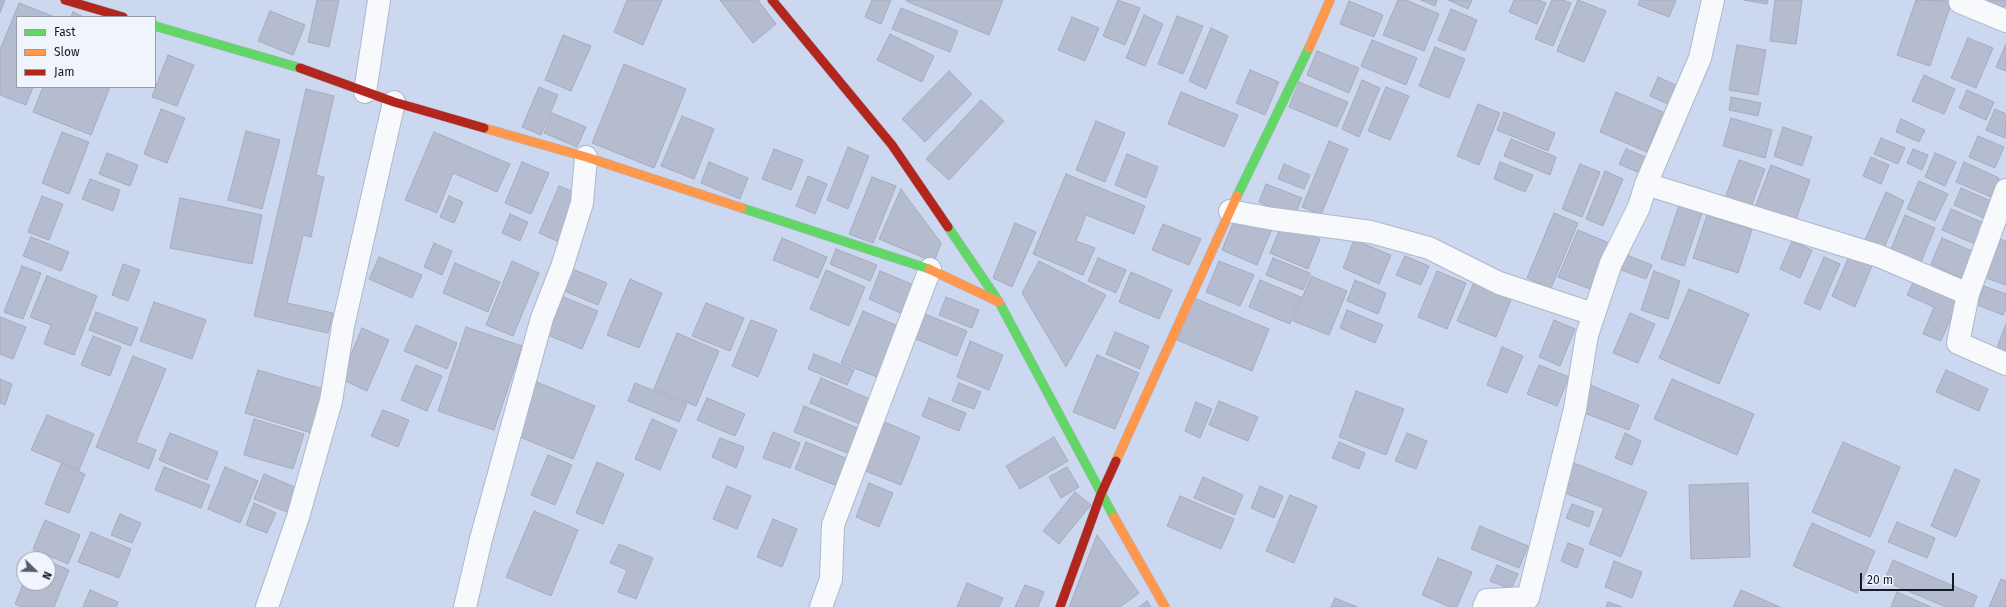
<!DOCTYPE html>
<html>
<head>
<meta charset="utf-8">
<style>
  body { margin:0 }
  #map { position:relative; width:2006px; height:607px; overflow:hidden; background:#ccd8ef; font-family:"Fira Sans",sans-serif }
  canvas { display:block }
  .legend { position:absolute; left:16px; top:16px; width:140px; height:72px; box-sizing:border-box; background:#f0f5fd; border:1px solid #989ea8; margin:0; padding:5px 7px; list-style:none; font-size:12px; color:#131b29 }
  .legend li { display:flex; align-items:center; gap:8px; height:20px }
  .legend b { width:20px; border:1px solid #989ea8 }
  .north { position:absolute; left:16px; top:551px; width:40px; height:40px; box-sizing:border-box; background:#f0f5fd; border:1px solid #989ea8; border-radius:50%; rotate:113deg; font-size:11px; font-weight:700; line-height:16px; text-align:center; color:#131b29 }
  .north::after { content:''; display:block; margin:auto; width:14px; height:18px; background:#545d6e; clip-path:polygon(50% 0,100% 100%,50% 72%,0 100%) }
  .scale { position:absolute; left:1860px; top:573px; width:94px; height:18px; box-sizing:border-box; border:2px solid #131b29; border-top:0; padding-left:5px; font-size:12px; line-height:14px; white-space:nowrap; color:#131b29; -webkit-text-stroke:3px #f0f5fd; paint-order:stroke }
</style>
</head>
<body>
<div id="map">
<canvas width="2006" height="607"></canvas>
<ul class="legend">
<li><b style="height:5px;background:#63d668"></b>Fast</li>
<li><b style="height:5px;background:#ff974d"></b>Slow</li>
<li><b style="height:5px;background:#b3261e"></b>Jam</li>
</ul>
<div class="north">N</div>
<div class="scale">20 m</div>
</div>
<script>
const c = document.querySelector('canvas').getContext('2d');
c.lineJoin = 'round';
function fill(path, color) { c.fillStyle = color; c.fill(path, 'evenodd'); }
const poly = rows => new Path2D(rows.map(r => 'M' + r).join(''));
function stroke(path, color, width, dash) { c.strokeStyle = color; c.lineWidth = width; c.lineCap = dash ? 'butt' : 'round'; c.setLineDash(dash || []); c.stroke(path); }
const building = poly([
  [0,0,5,0,0,13,0,0],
  [317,0,339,0,329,47,308,42,317,0],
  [627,0,662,0,643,45,614,32,627,0],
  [720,0,758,0,776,24,753,43,720,0],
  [872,0,891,0,881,24,865,17,872,0],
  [907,0,1003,0,989,35,906,1,907,0],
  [1118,0,1140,8,1125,45,1103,36,1118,0],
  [1398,0,1406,0,1439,14,1424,51,1383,35,1398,0],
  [1421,0,1437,0,1435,6,1421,0],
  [1448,0,1472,0,1468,9,1448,0],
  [1514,0,1538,0,1546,3,1537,24,1509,12,1514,0],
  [1552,0,1563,0,1571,3,1553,46,1535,39,1552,0],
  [1578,0,1606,11,1584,62,1557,51,1578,0],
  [1640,0,1676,0,1669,17,1638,5,1640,0],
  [1744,0,1768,0,1767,4,1744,0],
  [1775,0,1802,0,1796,44,1770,41,1775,0],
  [1916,0,1952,1,1930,66,1897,55,1916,0],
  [1979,0,2006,0,2006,4,2003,10,1979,0],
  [1349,1,1383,15,1374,37,1340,24,1349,1],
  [19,3,55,17,17,17,17,87,33,87,26,105,0,95,0,50,19,3],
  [901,8,958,31,950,52,892,29,901,8],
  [1451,9,1477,20,1465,51,1438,40,1451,9],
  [270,11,305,25,293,55,258,41,270,11],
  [73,12,84,17,71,17,73,12],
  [1144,15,1163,24,1145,66,1126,58,1144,15],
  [1177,16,1203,26,1183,74,1158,64,1177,16],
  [1072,17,1099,28,1085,61,1058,50,1072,17],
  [1211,28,1228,36,1206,89,1189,81,1211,28],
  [890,34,934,56,922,82,877,60,890,34],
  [563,35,591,46,571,91,545,80,563,35],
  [1968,38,1993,48,1976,88,1951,78,1968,38],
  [1372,40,1417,58,1406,85,1361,66,1372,40],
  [2006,44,2006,71,1996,67,2006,44],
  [1737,45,1766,50,1758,95,1729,90,1737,45],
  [1435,47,1465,59,1449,98,1419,86,1435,47],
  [1317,51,1359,68,1349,93,1307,75,1317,51],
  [168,55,194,65,177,106,152,97,168,55],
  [624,64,686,89,654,168,592,143,624,64],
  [1250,70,1279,82,1265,115,1236,103,1250,70],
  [949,71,972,94,925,142,902,119,949,71],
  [1924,75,1955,89,1944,114,1912,101,1924,75],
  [1658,77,1678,86,1670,105,1650,96,1658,77],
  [1362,80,1380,88,1359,137,1342,129,1362,80],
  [1299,82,1348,102,1337,127,1289,107,1299,82],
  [43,87,110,87,91,135,33,112,43,87],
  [539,87,558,95,541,135,522,127,539,87],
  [1386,87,1409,96,1390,140,1368,131,1386,87],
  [306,89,334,96,316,175,324,177,311,237,303,235,287,303,333,313,328,333,254,316,306,89],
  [1967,90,1994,102,1986,120,1959,108,1967,90],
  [1181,92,1238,115,1224,147,1168,124,1181,92],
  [1616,92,1663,112,1647,152,1600,132,1616,92],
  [1731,97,1761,103,1758,116,1729,110,1731,97],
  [981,100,1004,121,949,180,926,159,981,100],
  [1478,104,1500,113,1479,165,1457,156,1478,104],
  [161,109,185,118,167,163,144,154,161,109],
  [1995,109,2006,114,2005,138,1986,130,1995,109],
  [1504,112,1555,133,1548,151,1497,130,1504,112],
  [552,113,586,127,577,147,544,133,552,113],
  [682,116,714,129,694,179,661,166,682,116],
  [1731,118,1772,130,1765,158,1723,146,1731,118],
  [1901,119,1925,130,1919,142,1896,132,1901,119],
  [1096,121,1125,133,1105,182,1076,170,1096,121],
  [1783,127,1812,137,1802,166,1774,156,1783,127],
  [246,131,280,140,262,209,228,200,246,131],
  [62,132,89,142,69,194,42,183,62,132],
  [434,132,510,164,497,192,453,173,437,213,405,200,434,132],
  [1978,136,2004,147,1995,168,1969,157,1978,136],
  [1881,138,1905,148,1898,164,1874,154,1881,138],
  [1511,139,1556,157,1550,175,1504,156,1511,139],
  [1329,141,1348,149,1321,215,1302,207,1329,141],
  [848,147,869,156,848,209,827,200,848,147],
  [774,149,803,160,791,190,762,179,774,149],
  [1626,149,1648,158,1642,174,1619,164,1626,149],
  [1913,149,1928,155,1922,170,1907,163,1913,149],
  [107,153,138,165,130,186,99,174,107,153],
  [1935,153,1956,162,1945,186,1925,177,1935,153],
  [1127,154,1158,167,1146,198,1115,185,1127,154],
  [1871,157,1889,165,1881,184,1863,176,1871,157],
  [1739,160,1765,169,1750,210,1724,201,1739,160],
  [522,162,549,173,531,214,505,203,522,162],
  [709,162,748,178,740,199,701,183,709,162],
  [1500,162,1533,175,1525,192,1494,179,1500,162],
  [1964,162,1999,178,1991,197,1956,182,1964,162],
  [1284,164,1310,175,1304,189,1278,179,1284,164],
  [1580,164,1600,172,1582,217,1562,209,1580,164],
  [1771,165,1810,180,1794,225,1754,210,1771,165],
  [1605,171,1623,179,1603,226,1586,219,1605,171],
  [1066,174,1145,206,1134,234,1086,215,1076,241,1095,248,1083,275,1033,254,1066,174],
  [808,176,827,184,815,214,796,206,808,176],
  [872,177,896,186,873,243,849,234,872,177],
  [90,179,120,190,113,211,82,199,90,179],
  [1919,181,1948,194,1935,221,1907,209,1919,181],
  [1266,184,1302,198,1294,216,1259,202,1266,184],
  [559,186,579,194,559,242,539,233,559,186],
  [1961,188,1991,201,1984,218,1954,205,1961,188],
  [901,189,941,243,934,262,879,239,901,189],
  [1886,192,1904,201,1884,248,1865,240,1886,192],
  [42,196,63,204,49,240,28,232,42,196],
  [449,196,463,202,454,223,440,217,449,196],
  [180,198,262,215,252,264,170,248,180,198],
  [1679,205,1702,213,1684,266,1661,259,1679,205],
  [1951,209,1984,223,1975,244,1942,230,1951,209],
  [1554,213,1578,223,1551,288,1527,278,1554,213],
  [510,214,528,222,520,241,502,233,510,214],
  [1707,215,1752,230,1738,273,1693,258,1707,215],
  [1905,215,1935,228,1919,267,1889,254,1905,215],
  [1236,216,1271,231,1257,265,1222,250,1236,216],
  [1015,223,1036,232,1012,287,993,278,1015,223],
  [1163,224,1201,239,1189,265,1152,250,1163,224],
  [1282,224,1320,239,1308,269,1270,253,1282,224],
  [1578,230,1609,243,1590,289,1558,277,1578,230],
  [31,237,69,252,61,271,23,256,31,237],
  [782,238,827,257,818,278,773,260,782,238],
  [1942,238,1972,251,1961,278,1931,264,1942,238],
  [1997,238,2006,241,2006,285,1983,277,1997,238],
  [1354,240,1391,255,1379,284,1343,268,1354,240],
  [1792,241,1812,250,1800,278,1780,269,1792,241],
  [434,243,452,251,442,275,424,267,434,243],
  [836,249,877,265,870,281,830,264,836,249],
  [1851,252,1874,261,1855,307,1832,296,1851,252],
  [1627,255,1652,265,1646,279,1621,270,1627,255],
  [1405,256,1429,266,1421,285,1396,275,1405,256],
  [379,257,422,275,412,298,369,279,379,257],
  [1824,257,1840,264,1820,310,1804,303,1824,257],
  [1098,258,1126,270,1116,293,1088,281,1098,258],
  [1273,258,1310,273,1303,290,1266,275,1273,258],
  [512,261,539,273,513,336,486,325,512,261],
  [1039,261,1106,295,1066,367,1022,293,1039,261],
  [1219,261,1254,275,1240,306,1206,292,1219,261],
  [455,263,500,282,488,312,443,293,455,263],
  [123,264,140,270,128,301,112,295,123,264],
  [22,266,41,273,23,319,4,312,22,266],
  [572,269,607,283,598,305,562,290,572,269],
  [826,270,865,287,849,326,810,309,826,270],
  [880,271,916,286,905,315,869,299,880,271],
  [1437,271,1466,283,1447,329,1418,317,1437,271],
  [1654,271,1680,281,1668,319,1641,310,1654,271],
  [1131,272,1172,290,1159,319,1119,302,1131,272],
  [47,276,97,296,74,355,44,344,51,325,30,317,47,276],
  [1311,276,1347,291,1329,335,1293,321,1311,276],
  [1915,278,1960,297,1941,341,1923,334,1934,307,1907,295,1915,278],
  [630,279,662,293,639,348,607,335,630,279],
  [1260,280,1301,297,1290,324,1249,307,1260,280],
  [1355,280,1386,293,1378,314,1347,301,1355,280],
  [1475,280,1513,295,1496,337,1457,321,1475,280],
  [1984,286,2006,294,2006,308,2003,315,1977,305,1984,286],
  [1689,289,1749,314,1719,384,1659,358,1689,289],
  [561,296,598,311,582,349,545,334,561,296],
  [946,297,979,310,972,328,939,315,946,297],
  [1194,298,1269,329,1252,371,1177,340,1194,298],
  [154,302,206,320,192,359,140,341,154,302],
  [706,303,744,318,730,351,692,336,706,303],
  [1347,310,1383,325,1375,343,1340,328,1347,310],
  [863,311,898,326,877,377,841,363,863,311],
  [96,312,138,328,131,346,89,330,96,312],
  [1630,313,1655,324,1638,363,1613,353,1630,313],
  [925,314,967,331,957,356,916,339,925,314],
  [0,317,26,327,13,359,0,354,0,317],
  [751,320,777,330,758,377,732,366,751,320],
  [1554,320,1575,329,1560,366,1539,357,1554,320],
  [2006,324,2006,354,1996,350,2006,324],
  [416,325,457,343,447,369,404,351,416,325],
  [466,327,522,346,494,430,438,411,466,327],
  [362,328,389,340,367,391,341,379,362,328],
  [1115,332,1149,346,1140,369,1106,354,1115,332],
  [677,333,719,351,696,406,654,389,677,333],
  [93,336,121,347,110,376,81,365,93,336],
  [970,341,1003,355,989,390,957,377,970,341],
  [1502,347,1523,356,1507,393,1487,385,1502,347],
  [814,354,854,370,847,385,808,369,814,354],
  [1097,355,1139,373,1115,429,1073,412,1097,355],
  [133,356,166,369,136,442,156,450,149,469,96,447,133,356],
  [416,365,442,376,427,411,401,400,416,365],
  [1539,365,1569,377,1557,406,1527,394,1539,365],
  [258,370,327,390,315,434,245,413,258,370],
  [1946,370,1988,389,1979,411,1936,392,1946,370],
  [821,378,870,399,860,424,810,403,821,378],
  [0,379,12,384,5,405,0,403,0,379],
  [1672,379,1754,414,1737,455,1654,419,1672,379],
  [537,382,595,406,573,459,515,435,537,382],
  [635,383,687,404,679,422,628,401,635,383],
  [959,383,981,392,974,409,952,401,959,383],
  [1590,385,1639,405,1629,430,1579,411,1590,385],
  [1356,391,1404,409,1386,455,1339,437,1356,391],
  [707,398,745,414,735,436,697,420,707,398],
  [929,398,966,413,959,431,922,416,929,398],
  [1219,401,1258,417,1248,441,1209,425,1219,401],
  [1196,402,1212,409,1200,438,1185,431,1196,402],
  [804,406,860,429,850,454,794,432,804,406],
  [383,410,409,420,398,447,371,436,383,410],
  [47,415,94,434,79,470,31,450,47,415],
  [254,419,304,434,293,469,244,455,254,419],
  [652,419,677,430,660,470,635,459,652,419],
  [882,421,920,437,901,485,863,470,882,421],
  [773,432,800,443,790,468,763,458,773,432],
  [170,433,218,452,207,480,159,460,170,433],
  [1407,433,1427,441,1416,469,1395,461,1407,433],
  [1625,433,1641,441,1632,465,1615,458,1625,433],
  [1054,437,1068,461,1020,489,1006,466,1054,437],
  [720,438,744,447,736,468,712,457,720,438],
  [806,442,848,459,837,486,795,469,806,442],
  [1339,442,1365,453,1359,469,1332,458,1339,442],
  [1843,442,1900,467,1870,537,1812,512,1843,442],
  [548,455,572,465,555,505,531,495,548,455],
  [1569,461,1647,492,1621,557,1589,544,1604,508,1557,490,1569,461],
  [597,462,624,474,603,524,576,513,597,462],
  [61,464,85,474,69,513,45,504,61,464],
  [164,467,210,485,201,508,155,490,164,467],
  [225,467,258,481,240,523,208,509,225,467],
  [1067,467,1079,487,1061,498,1049,477,1067,467],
  [1955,469,1980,480,1956,537,1931,526,1955,469],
  [264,474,297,488,287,512,254,499,264,474],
  [1203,477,1243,495,1235,515,1194,498,1203,477],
  [869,483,893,493,879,527,856,517,869,483],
  [1748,483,1750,557,1691,559,1689,485,1748,483],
  [727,486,751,496,737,529,713,519,727,486],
  [1260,486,1283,496,1274,518,1251,508,1260,486],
  [1075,492,1091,505,1059,544,1043,531,1075,492],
  [1290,495,1317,506,1294,563,1266,551,1290,495],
  [1180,496,1234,519,1221,549,1167,526,1180,496],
  [254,503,276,513,267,533,246,525,254,503],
  [1572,504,1594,512,1589,527,1566,518,1572,504],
  [534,511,578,530,551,596,506,577,534,511],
  [120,514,141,523,132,543,111,535,120,514],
  [773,519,797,529,782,567,757,557,773,519],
  [45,520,80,535,68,564,33,549,45,520],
  [1897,522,1935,538,1927,558,1888,542,1897,522],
  [1812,523,1875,551,1857,593,1793,566,1812,523],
  [1480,526,1528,546,1519,568,1471,549,1480,526],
  [91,532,131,549,119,578,78,562,91,532],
  [1097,535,1139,593,1120,607,1069,607,1097,535],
  [1568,543,1584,549,1577,568,1561,561,1568,543],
  [619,544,653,558,636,599,618,592,627,570,610,563,619,544],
  [35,556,43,559,33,559,35,556],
  [1438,558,1472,572,1457,607,1450,607,1422,595,1438,558],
  [1893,560,1977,596,1973,607,1946,607,1884,581,1893,560],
  [48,561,69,570,54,607,21,607,15,604,24,582,48,583,48,561],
  [1614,561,1642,572,1632,598,1605,587,1614,561],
  [1497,565,1518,574,1511,589,1490,581,1497,565],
  [2001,579,2006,581,2006,607,1989,607,2001,579],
  [967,583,1003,598,999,607,957,607,967,583],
  [1025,585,1044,592,1038,607,1015,607,1025,585],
  [90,590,118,602,116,607,83,607,90,590],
  [1741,590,1780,607,1733,607,1741,590],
  [1897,592,1931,607,1891,607,1897,592],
  [1335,598,1357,607,1331,607,1335,598],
  [1147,601,1151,607,1139,607,1147,601],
  [1608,602,1622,607,1606,607,1608,602]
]);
const street = poly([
  [1713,0,1700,58,1646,184,1879,256,1968,294,1958,343,2006,364],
  [1961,0,1960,2,2006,21],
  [365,92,379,0],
  [1230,211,1273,219,1371,232,1429,248,1499,283,1593,314],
  [1968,294,2006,190],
  [267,607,298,517,331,401,343,326,394,102],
  [465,607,481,539,542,318,562,267,582,203,586,157],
  [821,607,831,579,833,525,930,269],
  [1484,607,1487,600,1528,598,1575,409,1587,335,1611,263,1639,207,1646,184]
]);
const fast = poly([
  [155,26,300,68],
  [1237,196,1309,48],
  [742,208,929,269],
  [948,227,999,302,1114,517]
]);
const slow = poly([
  [1309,48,1330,0],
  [484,128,586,157,742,208],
  [929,269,999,302],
  [1116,461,1237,196],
  [1114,517,1165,607]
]);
const jam = poly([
  [65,0,123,17],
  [772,0,892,145,948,227],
  [300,68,394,102,484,128],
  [1060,607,1101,494,1116,461]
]);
fill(building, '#b6bccf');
stroke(building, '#a6abbe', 1);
stroke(street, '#adb7c8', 24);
stroke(fast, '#adb7c8', 10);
stroke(slow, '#adb7c8', 10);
stroke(jam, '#adb7c8', 10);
stroke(street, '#f7f9fd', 22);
stroke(fast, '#63d668', 9);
stroke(slow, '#ff974d', 9);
stroke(jam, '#b3261e', 9);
</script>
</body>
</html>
